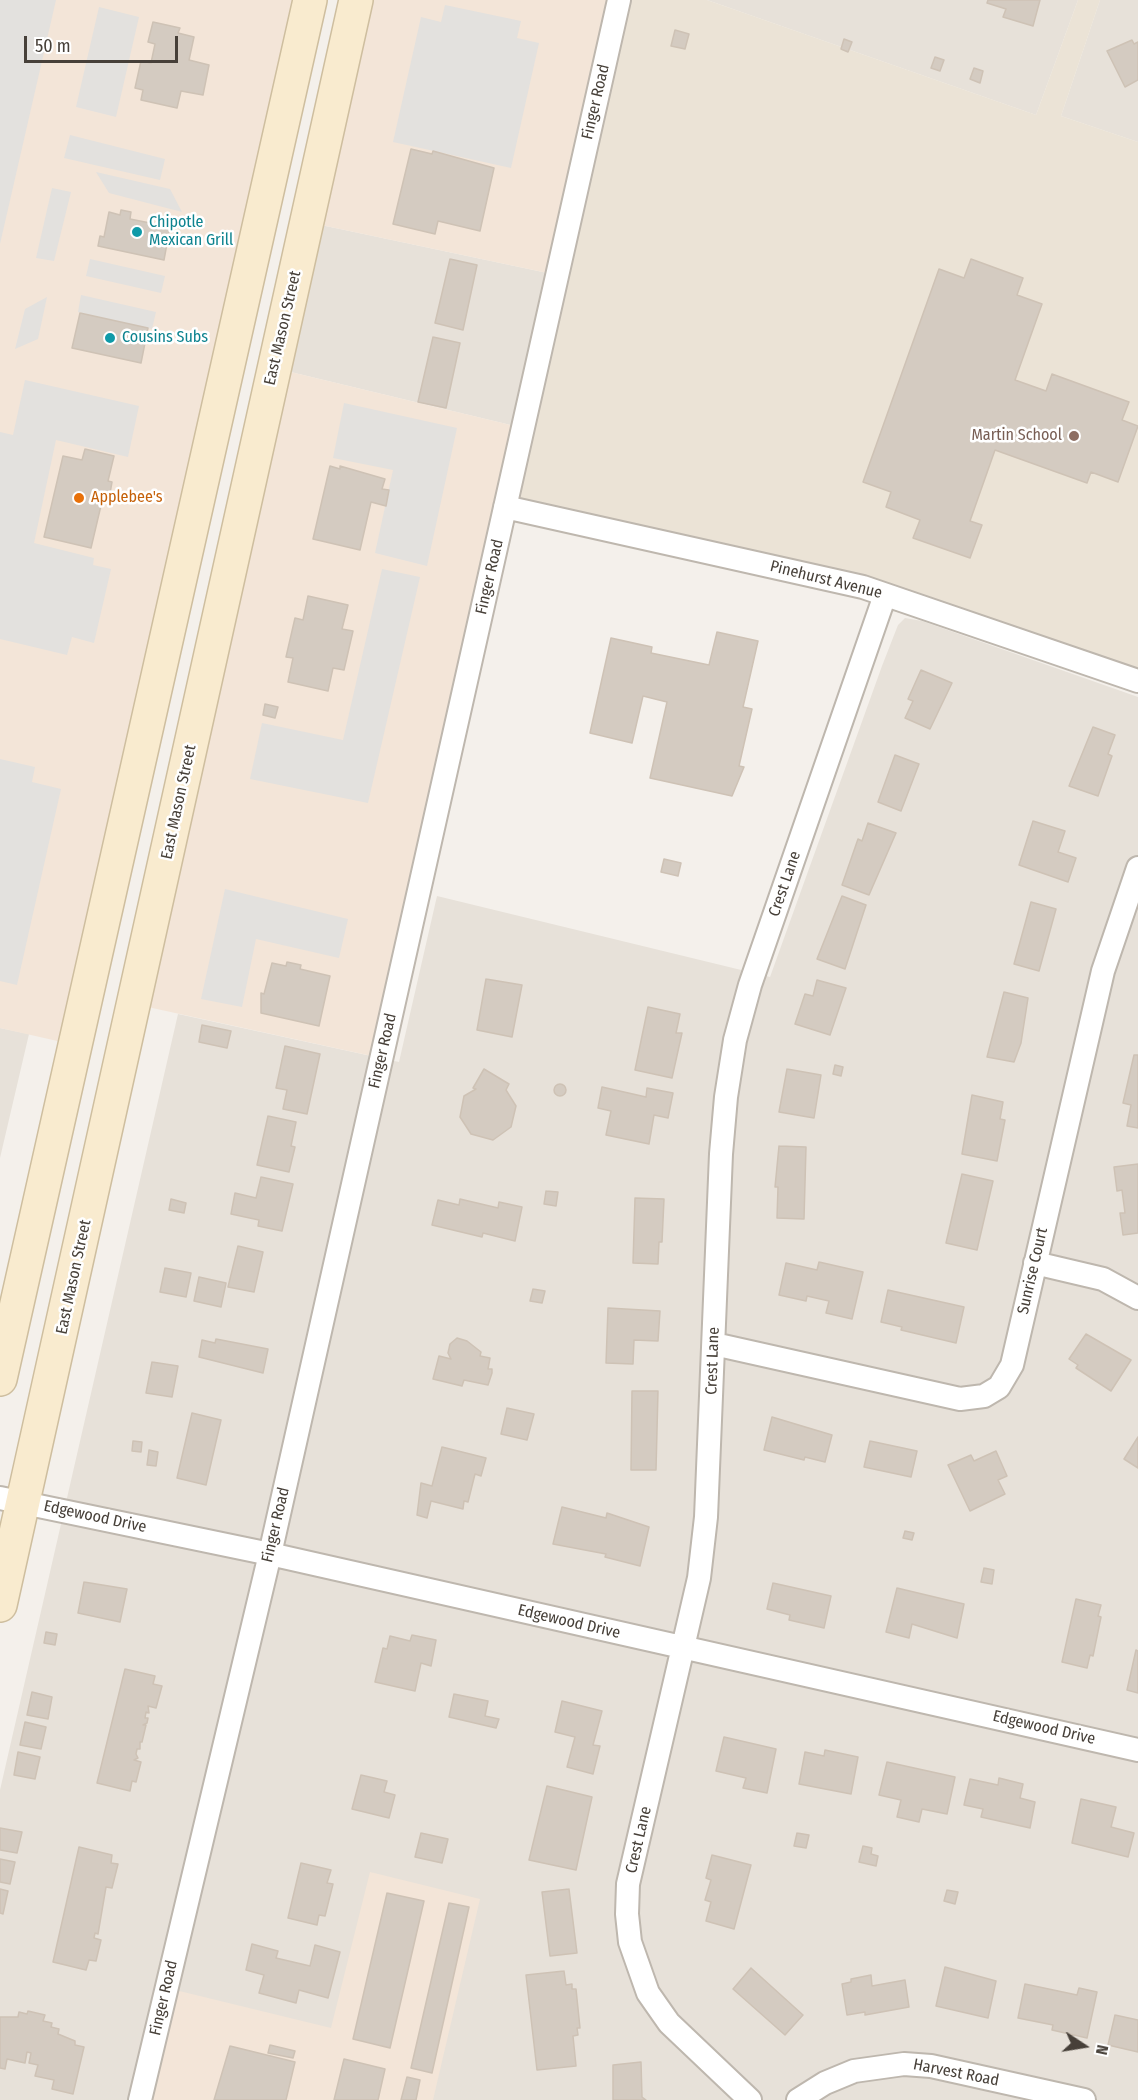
<!DOCTYPE html>
<html>
<head>
<meta charset="utf-8">
<style>
  body { margin:0 }
  #map { position:relative; width:1138px; height:2100px; overflow:hidden; background:#f4f0eb; font-family:"Fira Sans Condensed",sans-serif }
  canvas { display:block }
  .north { position:absolute; left:1054px; top:2016px; width:60px; height:60px; -webkit-text-stroke:4px #fff; paint-order:stroke; rotate:102deg; font-size:16px; font-weight:700; line-height:24px; text-align:center; color:#474039 }
  .north::after { content:''; display:block; margin:auto; width:21px; height:27px; background:#474039; clip-path:polygon(50% 0,100% 100%,50% 72%,0 100%) }
  .scale { position:absolute; left:24px; top:36px; width:154px; height:27px; box-sizing:border-box; border:3px solid #474039; border-top:0; padding-left:8px; font-size:18px; line-height:21px; white-space:nowrap; color:#474039; -webkit-text-stroke:4px #fff; paint-order:stroke }
</style>
</head>
<body>
<div id="map">
<canvas width="1138" height="2100"></canvas>
<div class="north">N</div>
<div class="scale">50 m</div>
</div>
<script>
const c = document.querySelector('canvas').getContext('2d');
c.lineJoin = 'round';
function fill(path, color) { c.fillStyle = color; c.fill(path, 'evenodd'); }
const poly = rows => new Path2D(rows.map(r => 'M' + r).join(''));
function stroke(path, color, width, dash) { c.strokeStyle = color; c.lineWidth = width; c.lineCap = dash ? 'butt' : 'round'; c.setLineDash(dash || []); c.stroke(path); }
function write(font, color, halo, rows, align = 'center') {
  c.font = font + ' "Fira Sans Condensed",sans-serif'; c.lineWidth = 5; c.setLineDash([]); c.textBaseline = 'middle'; c.strokeStyle = halo; c.fillStyle = color; for (const [text, x, y, turn = 0] of rows) {
    c.save(); c.translate(x, y); c.rotate((+turn || 0) * Math.PI / 180); c.textAlign = isNaN(turn) ? turn : align; if (halo) c.strokeText(text, 0, 0); c.fillText(text, 0, 0); c.restore();
  }
}
const residential = poly([
  [707,0,1078,0,1036,115],
  [1100,0,1138,0,1138,142,1061,116],
  [307,222,557,275,523,428,274,368],
  [905,618,922,621,1138,697,1138,2100,0,2100,0,1790,178,1014,399,1062,437,896,770,977,882,666,898,625],
  [0,1028,29,1034,0,1158]
]);
const commercial = poly([
  [0,0,310,0,75,1045,0,1028],
  [356,0,619,0,557,275,307,222],
  [274,368,523,428,381,1058,134,1004],
  [370,1872,480,1899,433,2100,140,2100,167,1988,331,2028]
]);
const education = poly([
  [619,0,707,0,1036,115,1078,0,1100,0,1061,116,1138,142,1138,681,863,587,505,507]
]);
const parking = poly([
  [0,0,56,0,0,244],
  [445,5,521,21,517,38,539,43,511,168,393,142,421,17,441,22],
  [99,7,139,17,116,117,76,107],
  [70,135,165,159,160,180,64,158],
  [96,172,170,189,182,212,109,193],
  [52,188,71,192,54,261,36,258],
  [90,259,165,276,161,293,86,276],
  [81,295,156,312,152,329,78,312],
  [47,297,38,339,15,349,25,309],
  [25,380,139,406,128,457,56,440,34,543,94,558,93,565,111,569,94,643,72,637,67,655,0,639,0,432,13,435],
  [344,403,457,428,427,566,375,553,393,470,333,458],
  [382,569,420,577,368,803,250,779,262,723,343,740],
  [0,759,35,767,32,782,61,789,17,985,0,981],
  [225,889,348,919,339,958,256,939,242,1007,201,999]
]);
const building = poly([
  [988,0,1040,0,1033,26,1003,17,1006,9,987,3,988,0],
  [153,22,180,28,178,33,194,37,189,60,209,65,203,95,181,91,177,108,141,100,143,90,135,88,141,61,151,63,155,44,148,42,153,22],
  [675,30,689,34,685,49,671,46,675,30],
  [844,39,852,42,848,52,841,49,844,39],
  [1132,40,1134,44,1138,42,1138,80,1125,87,1107,51,1132,40],
  [935,57,944,60,940,71,931,68,935,57],
  [974,68,983,71,980,83,970,79,974,68],
  [411,149,432,154,433,151,494,168,480,231,438,221,435,234,393,224,411,149],
  [121,210,131,212,130,219,170,227,164,260,98,246,100,236,104,237,109,212,120,215,121,210],
  [450,259,477,265,463,330,435,323,450,259],
  [971,259,1023,278,1017,295,1042,304,1015,380,1046,391,1052,374,1129,402,1122,420,1138,426,1118,482,1091,472,1087,483,995,450,970,521,982,525,970,558,913,538,920,520,886,507,891,492,863,482,939,269,964,278,971,259],
  [80,313,148,328,141,363,72,348,80,313],
  [433,337,460,343,446,408,418,402,433,337],
  [85,449,114,456,108,481,112,482,109,499,103,497,91,548,44,537,63,456,82,460,85,449],
  [330,466,340,469,340,466,385,479,382,489,389,490,386,506,371,502,360,550,313,539,330,466],
  [308,596,348,605,342,629,353,631,344,670,333,668,328,691,288,682,293,658,286,657,295,618,303,620,308,596],
  [717,632,758,641,743,707,752,709,739,766,744,767,732,796,650,778,667,702,643,696,632,743,590,733,611,638,652,647,651,653,709,665,717,632],
  [921,670,952,683,930,729,905,718,913,701,908,699,921,670],
  [265,704,278,707,275,718,263,715,265,704],
  [1093,727,1115,735,1108,754,1112,756,1098,796,1069,786,1093,727],
  [895,755,919,764,901,811,878,802,895,755],
  [1033,821,1065,831,1058,852,1076,858,1068,882,1019,865,1033,821],
  [868,823,896,833,869,895,842,885,858,839,862,841,868,823],
  [664,859,681,863,678,876,661,872,664,859],
  [842,896,866,905,845,969,817,959,842,896],
  [1031,902,1056,909,1039,971,1014,964,1031,902],
  [287,962,301,965,300,969,330,976,319,1026,261,1013,261,993,264,994,272,963,286,966,287,962],
  [486,979,522,985,512,1037,477,1030,486,979],
  [817,980,846,988,830,1035,795,1024,805,994,813,996,817,980],
  [1004,992,1028,998,1021,1043,1014,1062,987,1057,1004,992],
  [648,1007,680,1014,676,1033,682,1033,672,1078,635,1070,648,1007],
  [202,1025,231,1031,227,1048,199,1042,202,1025],
  [285,1046,320,1054,307,1114,283,1109,287,1090,276,1088,285,1046],
  [1134,1055,1138,1055,1138,1128,1127,1126,1131,1105,1123,1103,1134,1055],
  [835,1065,843,1067,841,1076,833,1074,835,1065],
  [484,1069,509,1084,506,1090,516,1106,511,1127,493,1140,471,1134,460,1117,464,1096,476,1089,473,1088,484,1069],
  [787,1069,821,1075,814,1118,779,1112,787,1069],
  '554 1090a6 6 0 1 1 12 0a6 6 0 1 1-12 0Z',
  [602,1087,646,1097,647,1088,673,1093,668,1118,654,1115,649,1144,606,1135,611,1111,598,1108,602,1087],
  [972,1095,1003,1102,1000,1119,1005,1120,997,1161,962,1154,972,1095],
  [268,1116,296,1122,291,1146,295,1147,289,1172,257,1165,268,1116],
  [779,1146,806,1147,804,1219,777,1218,778,1187,775,1187,779,1146],
  [1138,1164,1138,1233,1123,1235,1120,1213,1125,1213,1122,1190,1117,1191,1114,1167,1138,1164],
  [962,1174,993,1181,977,1250,946,1243,962,1174],
  [261,1177,293,1184,282,1231,258,1226,259,1220,231,1214,235,1193,256,1198,261,1177],
  [546,1191,558,1192,556,1206,544,1204,546,1191],
  [635,1198,664,1199,662,1242,659,1242,658,1264,633,1263,635,1198],
  [171,1199,186,1203,184,1213,169,1210,171,1199],
  [460,1199,498,1208,499,1202,522,1207,515,1241,483,1233,482,1237,432,1225,438,1200,459,1205,460,1199],
  [238,1246,263,1252,254,1292,228,1287,238,1246],
  [819,1262,863,1272,852,1319,826,1313,829,1301,807,1296,806,1301,779,1295,786,1263,817,1270,819,1262],
  [165,1268,191,1273,186,1297,160,1292,165,1268],
  [199,1277,226,1283,221,1307,194,1301,199,1277],
  [533,1289,545,1291,542,1303,530,1301,533,1289],
  [888,1290,964,1307,956,1343,901,1330,902,1327,881,1322,888,1290],
  [608,1308,660,1311,658,1341,634,1340,633,1364,606,1363,608,1308],
  [1086,1334,1131,1360,1111,1391,1076,1368,1078,1365,1069,1359,1086,1334],
  [457,1338,467,1341,481,1352,480,1356,490,1358,488,1369,492,1369,492,1373,488,1385,464,1380,462,1386,433,1379,439,1356,451,1359,448,1353,450,1344,457,1338],
  [216,1339,268,1349,263,1373,199,1357,202,1340,215,1343,216,1339],
  [152,1362,178,1366,172,1397,146,1393,152,1362],
  [632,1391,658,1391,656,1470,631,1470,632,1391],
  [507,1408,534,1414,527,1440,501,1434,507,1408],
  [192,1413,221,1420,206,1485,177,1478,192,1413],
  [772,1417,832,1435,825,1462,805,1457,804,1460,764,1450,772,1417],
  [1138,1437,1138,1468,1124,1459,1138,1437],
  [133,1441,142,1442,141,1452,132,1451,133,1441],
  [870,1441,917,1451,911,1477,864,1467,870,1441],
  [442,1447,486,1458,481,1476,475,1474,468,1502,464,1501,463,1509,431,1501,427,1518,417,1515,421,1483,432,1486,442,1447],
  [149,1450,158,1452,156,1466,147,1465,149,1450],
  [996,1451,1007,1476,998,1480,1005,1494,970,1511,948,1465,971,1455,974,1461,996,1451],
  [562,1507,606,1518,607,1513,649,1527,640,1566,605,1557,606,1554,553,1544,562,1507],
  [905,1531,914,1533,912,1540,903,1538,905,1531],
  [984,1568,994,1570,992,1584,981,1582,984,1568],
  [84,1582,127,1589,120,1622,78,1613,84,1582],
  [773,1583,831,1596,824,1628,789,1620,790,1615,767,1609,773,1583],
  [897,1588,964,1604,957,1638,912,1624,909,1638,886,1632,897,1588],
  [1076,1599,1101,1605,1098,1616,1101,1617,1093,1656,1090,1655,1087,1668,1062,1662,1076,1599],
  [46,1632,57,1634,55,1645,44,1643,46,1632],
  [412,1635,436,1640,431,1666,421,1663,415,1691,375,1682,383,1648,387,1649,390,1636,410,1641,412,1635],
  [1136,1650,1138,1651,1138,1693,1127,1690,1136,1650],
  [125,1669,155,1676,153,1684,162,1686,156,1708,148,1706,149,1713,146,1712,145,1718,148,1718,147,1723,143,1725,146,1725,142,1742,140,1742,140,1749,137,1749,136,1754,138,1758,134,1760,141,1762,136,1782,132,1781,130,1791,97,1783,125,1669],
  [32,1692,52,1697,48,1719,27,1715,32,1692],
  [454,1694,488,1701,485,1716,499,1719,496,1728,449,1717,454,1694],
  [562,1701,602,1711,593,1745,600,1746,593,1774,567,1767,575,1737,555,1732,562,1701],
  [25,1722,46,1727,41,1749,20,1745,25,1722],
  [724,1737,776,1749,767,1793,743,1788,746,1778,716,1771,724,1737],
  [825,1750,858,1757,851,1794,799,1784,805,1752,824,1756,825,1750],
  [18,1752,40,1757,35,1779,14,1775,18,1752],
  [887,1762,955,1777,947,1814,922,1809,919,1822,897,1817,901,1800,879,1795,887,1762],
  [361,1775,387,1781,384,1792,395,1795,389,1818,352,1809,361,1775],
  [999,1778,1023,1784,1020,1798,1035,1802,1030,1828,981,1817,983,1809,964,1805,970,1779,998,1785,999,1778],
  [547,1786,592,1797,576,1870,529,1860,547,1786],
  [1081,1799,1116,1807,1111,1827,1134,1833,1128,1857,1072,1843,1081,1799],
  [0,1828,22,1832,17,1853,0,1850,0,1828],
  [421,1833,448,1839,442,1863,415,1857,421,1833],
  [797,1833,809,1835,806,1848,794,1846,797,1833],
  [863,1846,872,1848,871,1854,878,1856,876,1866,859,1862,863,1846],
  [79,1847,112,1855,111,1863,118,1864,112,1888,106,1887,98,1934,95,1933,94,1938,101,1940,96,1961,89,1960,86,1970,53,1962,79,1847],
  [712,1855,751,1865,734,1929,706,1921,711,1902,705,1900,711,1880,706,1878,712,1855],
  [0,1859,15,1862,10,1884,0,1882,0,1859],
  [301,1863,331,1870,327,1883,333,1884,325,1916,319,1915,317,1925,288,1918,301,1863],
  [0,1889,8,1891,3,1914,0,1913,0,1889],
  [569,1889,577,1953,550,1956,542,1892,569,1889],
  [947,1890,958,1892,955,1904,944,1901,947,1890],
  [387,1893,424,1901,390,2048,353,2039,387,1893],
  [449,1903,469,1907,432,2073,411,2068,449,1903],
  [252,1944,278,1951,276,1958,310,1966,315,1945,340,1952,328,1998,299,1990,296,2003,259,1993,264,1975,246,1970,252,1944],
  [945,1967,996,1981,988,2018,936,2006,945,1967],
  [751,1968,803,2015,785,2035,733,1989,751,1968],
  [564,1971,566,1985,572,1984,572,1989,576,1989,580,2028,577,2028,578,2035,573,2036,576,2066,537,2070,526,1975,564,1971],
  [871,1975,872,1986,905,1980,909,2007,865,2015,865,2012,847,2015,842,1984,851,1982,851,1979,871,1975],
  [1025,1984,1077,1995,1079,1988,1097,1992,1087,2038,1052,2030,1053,2025,1018,2018,1025,1984],
  [28,2011,45,2015,43,2021,52,2023,51,2027,59,2029,58,2034,75,2041,75,2045,84,2047,73,2094,52,2089,54,2080,35,2076,38,2065,29,2063,31,2053,27,2052,25,2063,7,2059,5,2069,0,2068,0,2017,18,2017,19,2012,27,2014,28,2011],
  [1115,2015,1138,2020,1138,2052,1108,2045,1115,2015],
  [270,2045,295,2051,293,2058,268,2053,270,2045],
  [230,2046,295,2062,286,2100,214,2100,230,2046],
  [344,2059,385,2069,378,2100,334,2100,344,2059],
  [641,2062,642,2097,646,2100,613,2100,613,2065,641,2062],
  [407,2077,420,2080,416,2100,401,2100,407,2077]
]);
const street = poly([
  [505,507,863,587,1138,681],
  [1035,1263,1103,1279,1138,1298],
  [714,1344,960,1399,984,1396,999,1387,1012,1365,1103,971,1138,868],
  [0,1498,270,1554,1138,1750],
  [140,2100,270,1554,619,0],
  [750,2100,669,2023,648,1993,630,1942,627,1914,628,1884,699,1578,706,1517,721,1154,726,1097,735,1040,750,985,885,595],
  [798,2100,825,2083,854,2071,904,2064,931,2066,1084,2100]
]);
const secondary = poly([
  [0,1379,310,0],
  [0,1605,356,0]
]);
const markers = [
  [137,232,6,"#0f9aa8"],
  [110,338,6,"#0f9aa8"],
  [1074,436,6,"#8d6e63"],
  [79,498,6,"#e8710a"]
];
const streetNames = [
  ["Finger Road",596,102,-77],
  ["East Mason Street",283,328,-77],
  ["Finger Road",490,577,-77],
  ["Pinehurst Avenue",826,580,14],
  ["East Mason Street",179,802,-78],
  ["Crest Lane",785,884,-71],
  ["Finger Road",383,1051,-77],
  ["Sunrise Court",1033,1271,-77],
  ["East Mason Street",74,1277,-78],
  ["Crest Lane",713,1361,-88],
  ["Edgewood Drive",95,1517,12],
  ["Finger Road",276,1525,-77],
  ["Edgewood Drive",569,1622,13],
  ["Edgewood Drive",1044,1728,13],
  ["Crest Lane",639,1840,-77],
  ["Finger Road",164,1998,-77],
  ["Harvest Road",956,2073,11]
];
const cultureNames = [
  ["Chipotle",149,223],
  ["Mexican Grill",149,241],
  ["Cousins Subs",122,338]
];
const educationNames = [
  ["Martin School",1062,436]
];
const foodNames = [
  ["Applebee's",91,498]
];
fill(residential, '#e7e1d9');
fill(commercial, '#f3e5d8');
fill(education, '#ebe3d6');
fill(parking, '#e3e1de');
fill(building, '#d4cbc1');
stroke(building, '#cec2b5', 1.5);
stroke(street, '#beb7ae', 26);
stroke(secondary, '#cebe9f', 36);
stroke(street, '#fff', 22);
stroke(secondary, '#f9ebcf', 33);
for (const [x, y, r, color] of markers) { const dot = new Path2D(); dot.arc(x, y, r, 0, 2 * Math.PI); c.fillStyle = color; c.fill(dot); stroke(dot, '#fff', 2); }
write('16px', '#474039', '#fff', streetNames);
write('16px', '#0d838f', '#fff', cultureNames, 'left');
write('16px', '#785e54', '#fff', educationNames, 'right');
write('16px', '#c56008', '#fff', foodNames, 'left');
</script>
</body>
</html>
